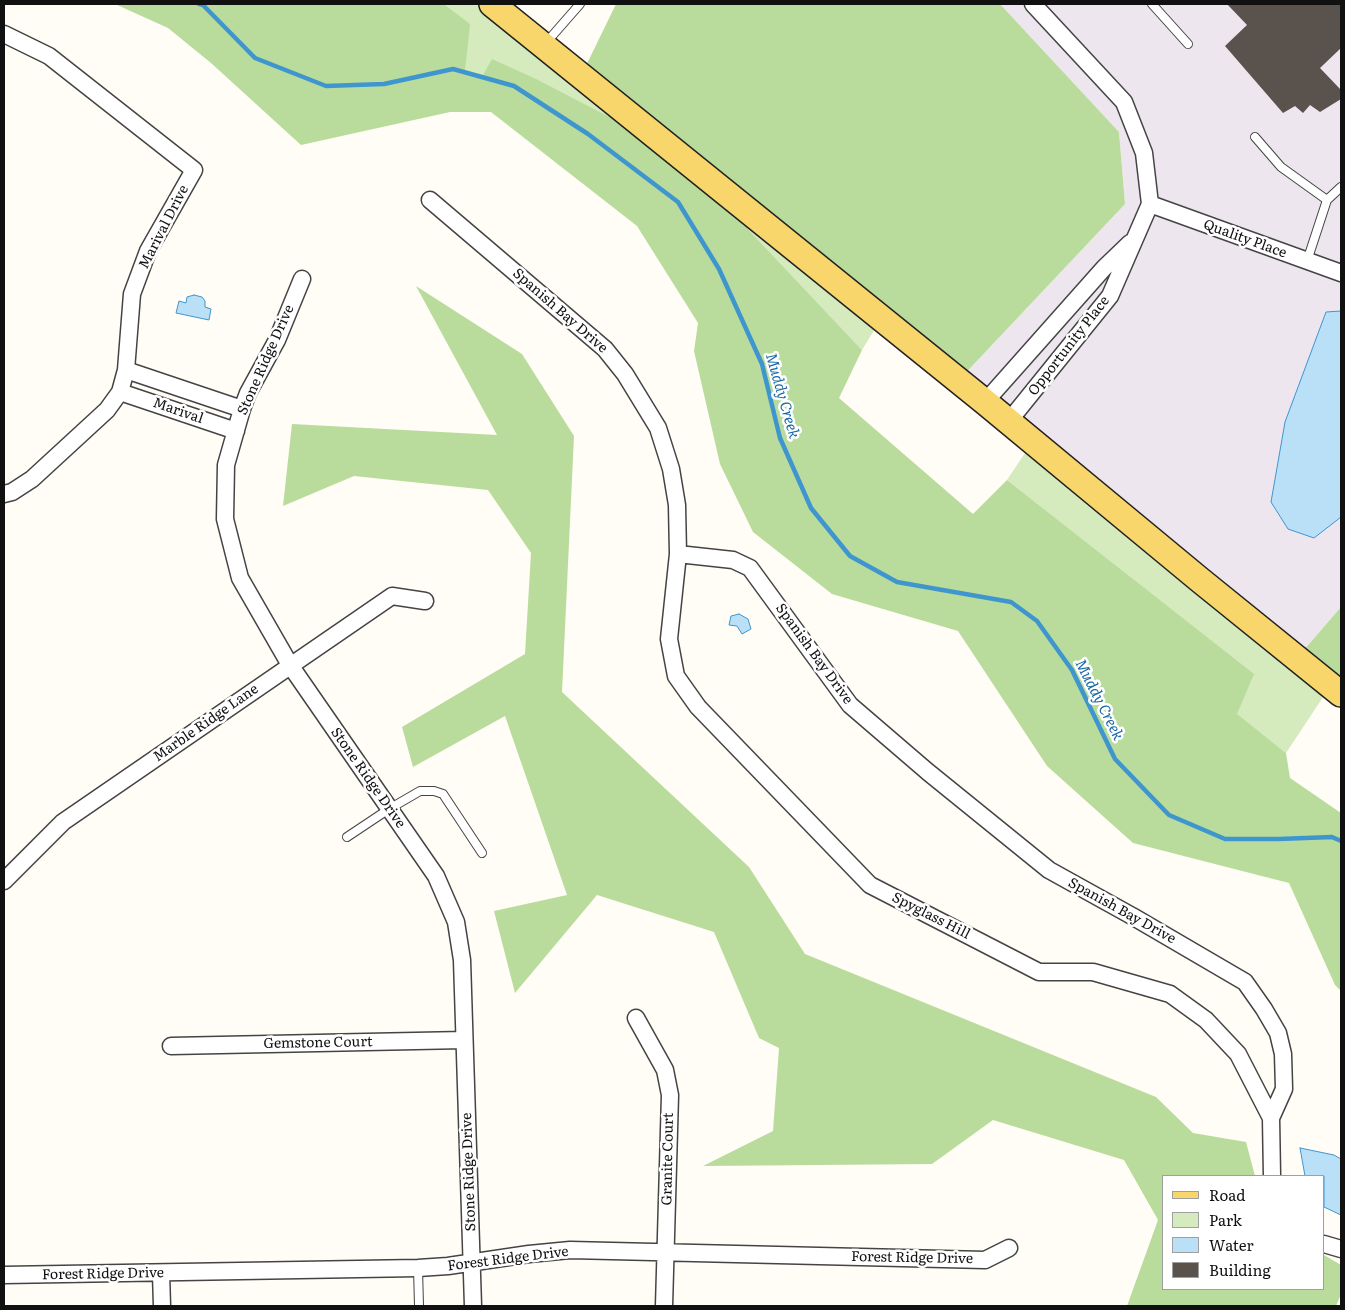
<!DOCTYPE html>
<html>
<head>
<meta charset="utf-8">
<style>
  body { margin:0 }
  #map { position:relative; width:1345px; height:1310px; overflow:hidden; background:#fffdf5; font-family:Literata,serif }
  canvas { display:block }
  .frame { position:absolute; inset:0; border:5px solid #111; pointer-events:none }
  .legend { position:absolute; left:1162px; top:1175px; width:162px; height:115px; box-sizing:border-box; background:#fff; border:1px solid #a0a0a0; margin:0; padding:6px 9px; list-style:none; font-size:15px; color:#111 }
  .legend li { display:flex; align-items:center; gap:10px; height:25px }
  .legend b { width:25px; border:1px solid #a0a0a0 }
</style>
</head>
<body>
<div id="map">
<canvas width="1345" height="1310"></canvas>
<div class="frame"></div>
<ul class="legend">
<li><b style="height:6px;background:#f9d66b"></b>Road</li>
<li><b style="height:14px;background:#d5ebbd"></b>Park</li>
<li><b style="height:14px;background:#b9e0f7"></b>Water</li>
<li><b style="height:14px;background:#5a524d"></b>Building</li>
</ul>
</div>
<script>
const c = document.querySelector('canvas').getContext('2d');
c.lineJoin = 'round';
function fill(path, color) { c.fillStyle = color; c.fill(path, 'evenodd'); }
const poly = rows => new Path2D(rows.map(r => 'M' + r).join(''));
function stroke(path, color, width, dash) { c.strokeStyle = color; c.lineWidth = width; c.lineCap = dash ? 'butt' : 'round'; c.setLineDash(dash || []); c.stroke(path); }
function write(font, color, halo, rows, align = 'center') {
  c.font = font + ' Literata,serif'; c.lineWidth = 5; c.setLineDash([]); c.textBaseline = 'middle'; c.strokeStyle = halo; c.fillStyle = color; for (const [text, x, y, turn = 0] of rows) {
    c.save(); c.translate(x, y); c.rotate((+turn || 0) * Math.PI / 180); c.textAlign = isNaN(turn) ? turn : align; if (halo) c.strokeText(text, 0, 0); c.fillText(text, 0, 0); c.restore();
  }
}
const industrial = poly([
  [1000,4,1341,4,1341,607,1297,658,958,381,1125,204,1119,132]
]);
const green = poly([
  [444,4,492,4,881,319,862,350,673,150,493,60,482,77,465,72,469,24],
  [1033,441,1331,685,1286,753,1236,714,1253,674,1007,480]
]);
const forest = poly([
  [115,4,444,4,470,24,465,72,482,77,492,59,536,79,671,149,581,76,616,4,1000,4,1119,132,1125,204,958,381,676,153,862,350,839,398,973,514,1007,480,1254,674,1237,714,1286,753,1290,778,1341,813,1341,991,1335,985,1289,883,1133,843,1047,766,958,631,832,594,753,532,720,464,694,351,698,323,637,226,491,112,450,112,301,145,211,63,168,28],
  [416,286,522,354,574,436,562,692,749,867,805,954,1156,1097,1193,1133,1246,1142,1255,1176,1164,1176,1164,1289,1324,1289,1324,1255,1341,1265,1341,1294,1336,1306,1127,1306,1158,1220,1124,1160,993,1120,932,1164,703,1166,773,1131,779,1048,759,1038,714,932,597,895,515,993,494,911,567,895,505,716,413,767,402,727,525,654,531,553,488,490,354,476,283,506,292,424,497,435],
  [1341,607,1341,694,1297,658]
]);
const water = poly([
  [194,295,202,297,205,301,205,307,211,309,209,320,176,313,179,301,186,303,187,297,194,295],
  [1341,311,1341,517,1314,538,1288,529,1271,502,1285,422,1326,312,1341,311],
  [739,614,748,619,751,629,742,634,737,626,729,625,731,616,739,614],
  [1300,1148,1334,1155,1341,1159,1341,1215,1324,1207,1324,1176,1305,1176,1300,1148]
]);
const stream = poly([
  [199,4,203,5,255,58,326,86,384,84,453,69,514,86,588,134,678,202,719,269,762,364,780,438,811,508,850,556,897,582,1011,602,1037,621,1072,670,1115,759,1169,815,1225,839,1279,839,1332,837,1341,841]
]);
const building = poly([
  [1227,4,1341,4,1341,48,1320,68,1341,90,1341,99,1320,112,1310,105,1303,113,1295,106,1283,113,1225,46,1247,25]
]);
const lane = poly([
  [1152,4,1188,44],
  [545,44,580,4],
  [1255,137,1281,167,1327,200],
  [1307,261,1327,200,1341,187],
  [347,837,389,809,420,791,434,791,443,794,482,853],
  [418,1268,419,1306]
]);
const street = poly([
  [4,34,49,56,194,170,148,251,132,294,126,370,120,392,107,410,32,479,12,492,4,494],
  [430,200,605,349,625,374,658,428,671,469,677,505,678,554,669,639,676,676,698,707,870,885,1039,972,1093,972,1170,994,1206,1020,1238,1054,1271,1118,1272,1176],
  [1150,204,1341,273],
  [302,279,277,340,248,393,242,409,226,465,225,519,240,578,290,665,436,876,456,922,462,960,473,1306],
  [126,370,242,409],
  [120,392,236,431],
  [985,402,1104,268,1130,243],
  [1009,421,1110,296,1150,204,1144,153,1124,102,1033,4],
  [678,554,733,560,750,568,850,705,928,772,1049,870,1132,916,1245,982,1264,1009,1278,1033,1283,1054,1284,1089,1271,1118],
  [4,881,63,822,392,596,425,601],
  [636,1018,665,1070,670,1095,664,1306],
  [171,1046,464,1040],
  [1324,1244,1341,1249],
  [161,1273,162,1306],
  [4,1275,418,1268,448,1266,529,1254,570,1250,985,1260,1009,1248]
]);
const primary = poly([
  [492,4,985,402,1200,580,1341,694]
]);
const streetNames = [
  ["Marival Drive",164,227,-63],
  ["Quality Place",1245,239,20],
  ["Spanish Bay Drive",560,311,41],
  ["Opportunity Place",1069,346,-52],
  ["Stone Ridge Drive",266,360,-66],
  ["Marival",178,411,19],
  ["Spanish Bay Drive",814,654,54],
  ["Marble Ridge Lane",206,723,-35],
  ["Stone Ridge Drive",368,778,55],
  ["Spanish Bay Drive",1122,911,29],
  ["Spyglass Hill",931,916,27],
  ["Gemstone Court",318,1043,-1],
  ["Granite Court",668,1159,-89],
  ["Stone Ridge Drive",469,1172,-92],
  ["Forest Ridge Drive",912,1258,1],
  ["Forest Ridge Drive",508,1259,-7],
  ["Forest Ridge Drive",103,1274,-1]
];
const waterNames = [
  ["Muddy Creek",782,396,74],
  ["Muddy Creek",1099,700,63]
];
fill(industrial, '#eee6ef');
fill(green, '#d5ebbd');
fill(forest, '#b9dc9c');
fill(water, '#b9e0f7');
stroke(water, '#3f96cf', 1);
stroke(stream, '#3f96cf', 4.5);
fill(building, '#5a524d');
stroke(lane, '#444', 10);
stroke(street, '#444', 19);
stroke(primary, '#222', 28);
stroke(lane, '#fff', 8);
stroke(street, '#fff', 16);
stroke(primary, '#f9d66b', 25);
write('14px', '#111', '#fff', streetNames);
write('italic 15px', '#1768a6', '#fff', waterNames);
</script>
</body>
</html>
